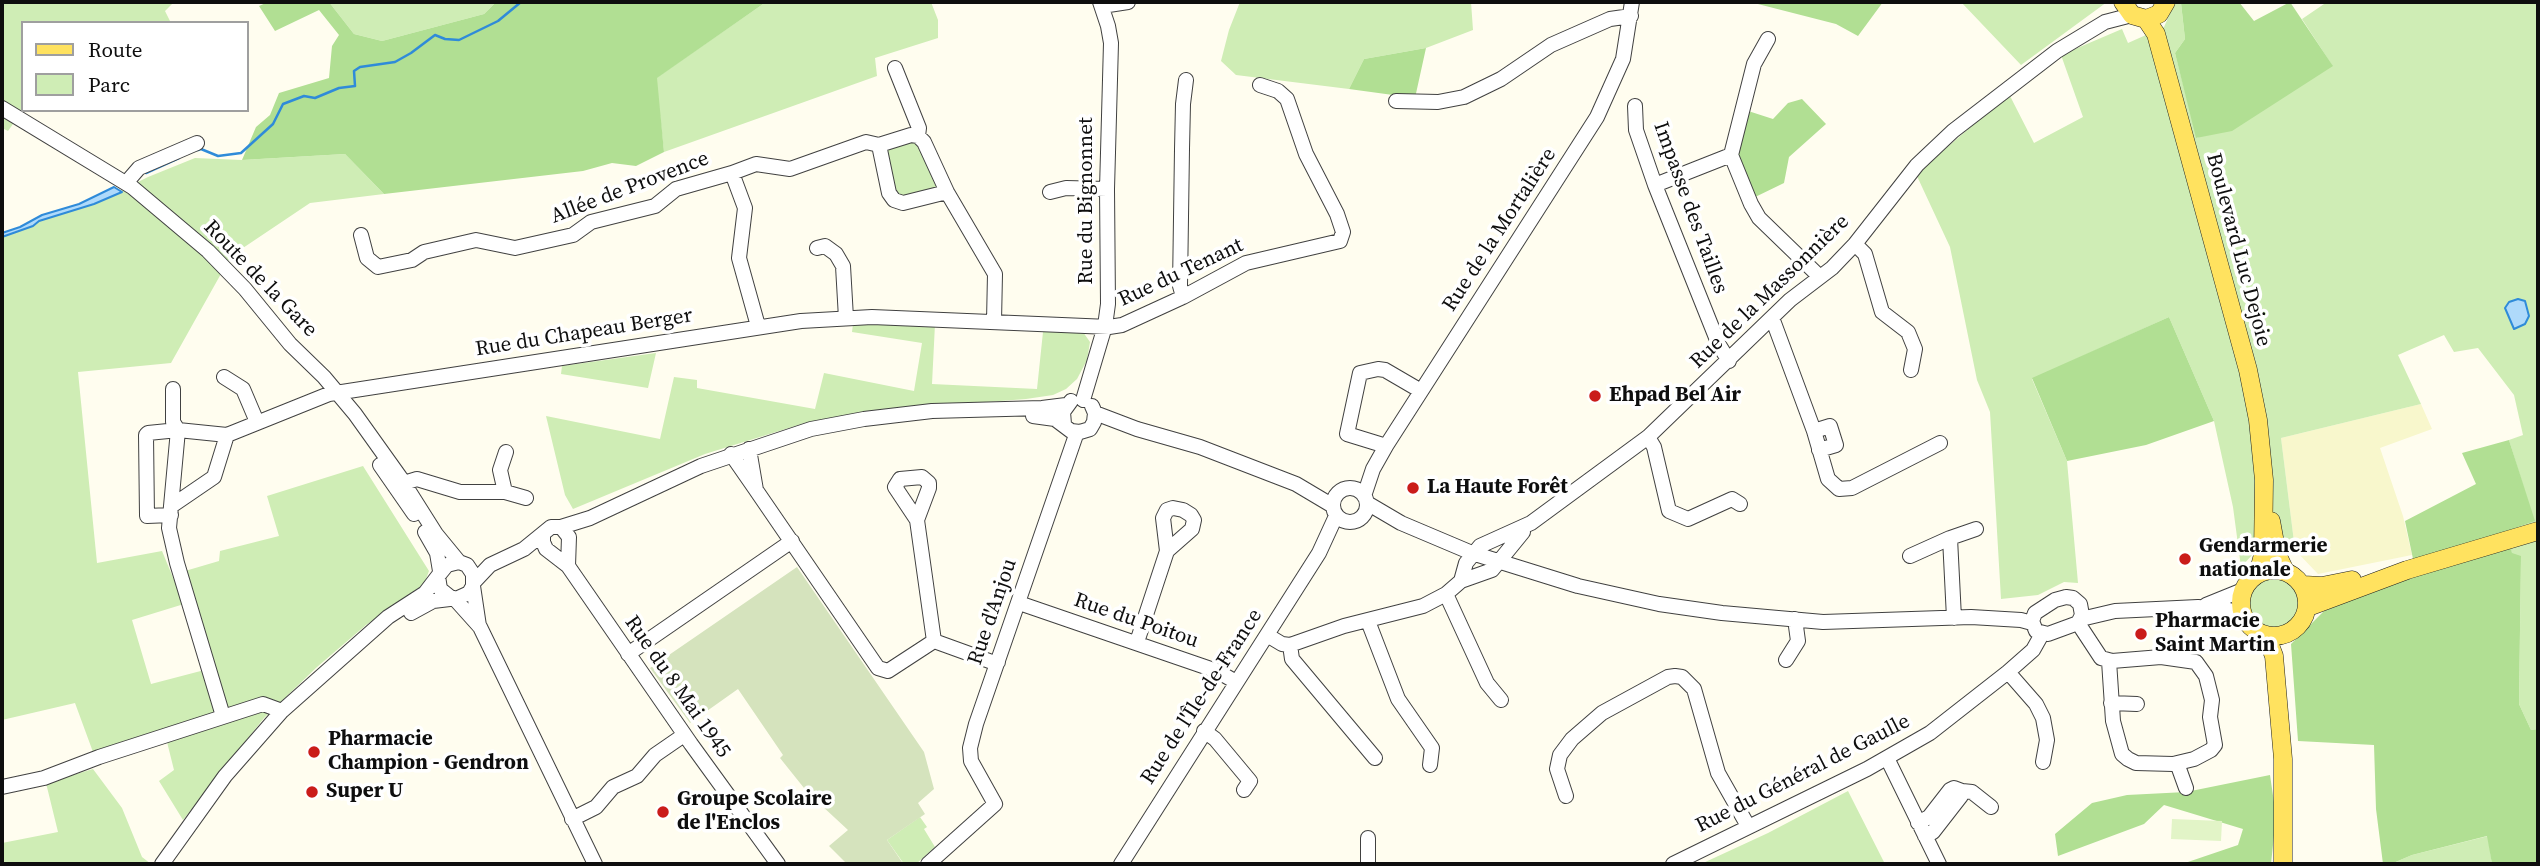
<!DOCTYPE html>
<html>
<head>
<meta charset="utf-8">
<style>
  body { margin:0 }
  #map { position:relative; width:2540px; height:866px; overflow:hidden; background:#fffdef; font-family:"Source Serif 4",serif }
  canvas { display:block }
  .frame { position:absolute; inset:0; border:4px solid #0e0e0e; pointer-events:none }
  .legend { position:absolute; left:21px; top:21px; width:228px; height:91px; box-sizing:border-box; background:#fff; border:2px solid #9f9f9f; margin:0; padding:9px 12px; list-style:none; font-size:21px; color:#0e0e0e }
  .legend li { display:flex; align-items:center; gap:14px; height:35px }
  .legend b { width:35px; border:2px solid #9f9f9f }
</style>
</head>
<body>
<div id="map">
<canvas width="2540" height="866"></canvas>
<div class="frame"></div>
<ul class="legend">
<li><b style="height:9px;background:#ffe25f"></b>Route</li>
<li><b style="height:19px;background:#cfedb5"></b>Parc</li>
</ul>
</div>
<script>
const c = document.querySelector('canvas').getContext('2d');
c.lineJoin = 'round';
function fill(path, color) { c.fillStyle = color; c.fill(path, 'evenodd'); }
const poly = rows => new Path2D(rows.map(r => 'M' + r).join(''));
function stroke(path, color, width, dash) { c.strokeStyle = color; c.lineWidth = width; c.lineCap = dash ? 'butt' : 'round'; c.setLineDash(dash || []); c.stroke(path); }
function write(font, color, halo, rows, align = 'center') {
  c.font = font + ' "Source Serif 4",serif'; c.lineWidth = 7; c.setLineDash([]); c.textBaseline = 'middle'; c.strokeStyle = halo; c.fillStyle = color; for (const [text, x, y, turn = 0] of rows) {
    c.save(); c.translate(x, y); c.rotate((+turn || 0) * Math.PI / 180); c.textAlign = isNaN(turn) ? turn : align; if (halo) c.strokeText(text, 0, 0); c.fillText(text, 0, 0); c.restore();
  }
}
const farmland = poly([
  [2421,404,2432,429,2380,448,2403,516,2412,555,2318,574,2295,550,2281,438]
]);
const green = poly([
  [2,2,174,2,165,11,171,23,23,23,23,110,8,131,2,128],
  [329,2,496,2,484,14,382,41,354,34],
  [766,2,931,2,938,20,938,38,875,58,877,76,664,152,656,78],
  [1240,2,1471,2,1473,30,1426,48,1364,59,1349,89,1236,75,1221,61,1229,30],
  [1961,2,2107,2,2021,65],
  [2175,2,2181,3,2185,39,2175,53,2197,138,2332,65,2302,19,2327,2,2538,2,2538,729,2531,730,2519,704,2521,557,2512,554,2507,531,2534,521,2509,440,2523,435,2514,395,2478,348,2454,352,2444,335,2398,355,2421,404,2281,438,2295,550,2254,553,2241,567,2233,507,2214,421,2169,317,2032,379,2067,461,2078,583,2064,582,2038,595,2001,599,1990,412,1977,380,1950,247,1916,174,2009,94,2034,143,2083,117,2061,55,2122,29,2128,43,2164,27],
  [912,140,919,141,937,182,936,187,930,192,904,199,894,191,887,150,890,147],
  [345,154,384,194,310,203,231,256,171,363,78,372,97,563,162,551,184,604,132,620,151,684,216,667,185,571,219,561,220,551,279,536,267,496,363,466,429,571,424,584,366,625,317,667,264,718,183,820,159,781,174,770,164,730,93,752,75,703,2,720,2,237,33,226,39,221,94,204,148,177,195,158,242,160],
  [853,324,935,324,932,384,1037,389,1043,332,1083,332,1090,342,1087,360,1077,379,1066,389,1053,395,1026,399,869,411,805,423,705,454,573,509,565,495,546,416,660,439,674,377,697,380,697,388,815,409,824,373,914,391,922,343,852,332],
  [656,353,648,388,561,374,562,366],
  '2248 604a26 26 0 1 1 52 0a26 26 0 1 1-52 0Z',
  [93,769,122,808,142,857,151,864,2,864,2,843,58,832,46,783],
  [1848,791,1885,864,1701,864,1768,833],
  [920,817,927,827,924,829,935,847,916,864,904,864,887,840],
  [2488,836,2492,864,2391,864,2412,855]
]);
const forest = poly([
  [268,2,329,2,354,34,382,41,484,14,496,2,766,2,657,78,664,152,636,166,612,163,583,171,384,194,345,154,242,160,256,127,270,115,279,93,329,78,332,46,339,35,319,10,275,31,259,6],
  [1750,2,1883,2,1858,36,1836,24],
  [2183,2,2239,2,2254,21,2290,2,2333,66,2232,131,2196,138,2175,53,2185,39,2181,3],
  [1426,48,1415,98,1349,89,1364,59],
  [1802,99,1826,124,1789,157,1784,183,1749,200,1731,155,1742,109,1773,119,1788,103],
  [2169,317,2214,421,2146,445,2067,461,2032,378],
  [2509,440,2535,521,2507,531,2512,553,2521,556,2519,704,2531,730,2538,729,2538,864,2492,864,2487,836,2412,855,2391,864,2383,864,2376,809,2374,745,2298,741,2291,644,2324,611,2416,573,2405,521,2476,484,2462,453],
  [2270,775,2276,816,2271,864,2182,864,2238,845,2243,829,2164,805,2144,824,2058,856,2055,834,2092,803,2127,795,2186,792]
]);
const cemetery = poly([
  [797,567,924,752,934,789,918,803,925,814,887,840,902,862,900,864,847,864,829,846,848,830,808,793,780,758,783,755,738,689,690,723,650,668]
]);
const pitch = poly([
  [2172,819,2222,821,2221,841,2171,839]
]);
const water = poly([
  [114,187,122,192,94,204,39,221,33,226,2,237,2,233,20,227,42,215,79,204,114,187],
  [2518,299,2525,301,2529,316,2525,324,2514,329,2505,308,2509,302,2518,299]
]);
const stream = poly([
  [198,150,201,149,218,156,241,153,273,124,283,104,304,96,315,98,339,88,355,86,354,71,360,67,395,62,411,53,435,35,445,39,459,40,498,21,521,2],
  [146,173,179,158]
]);
const minor = poly([
  [1102,6,1128,2],
  [1768,39,1754,64,1731,155,1751,204,1759,218,1820,277],
  [895,68,919,128,918,136],
  [1396,101,1438,102,1464,97,1501,79,1551,45,1610,19,1631,16],
  [1635,106,1636,130,1655,185,1719,345,1729,361],
  [2,108,132,187,208,251,245,289,290,344,324,377,355,414,400,477,436,534,459,562],
  [126,183,139,168,197,143],
  [1655,185,1731,155],
  [947,192,903,203,894,200,889,193,879,145,911,135,918,136,924,142,947,192,995,274,994,321],
  [1050,192,1066,188,1107,189],
  [361,235,367,258,378,267,412,260,424,252,476,240,515,248,573,235,591,222,655,206,676,189,732,173],
  [1855,244,1865,254,1882,312,1908,332,1915,349,1911,370],
  [817,248,825,246,836,254,843,266,846,318],
  [1183,297,1180,286,1182,149,1183,104,1186,80],
  [1770,320,1774,323,1814,431,1828,479,1839,489,1852,488,1940,443],
  [758,326,739,258,745,208,732,173,756,164,790,169,866,142,879,145],
  [224,377,243,389,257,422],
  [1083,400,1105,326,1108,304,1107,189,1111,43,1108,26,1100,2],
  [1095,413,1137,429,1200,447,1296,484,1333,506],
  [1033,416,1055,419,1071,431,1080,432,1090,429,1094,422,1095,413,1092,406],
  [1064,424,1063,412,1071,401],
  [1814,431,1830,426,1836,445,1819,450],
  [1648,437,1654,447,1669,511,1688,519,1732,499,1740,504],
  [1386,446,1347,434,1360,373,1378,369,1385,370,1421,391],
  [731,454,756,490,749,449],
  [380,465,414,514],
  [404,483,417,479,460,492,505,492,526,498],
  '1333 505a17 17 0 1 1 34 0a17 17 0 1 1-34 0Z',
  [756,490,878,668,888,671,934,641,992,662,998,662],
  [505,492,500,470,506,452],
  [1364,496,1373,469,1386,446,1597,117,1623,59,1632,2],
  [1367,503,1401,523,1472,553,1578,586,1659,604,1722,613,1823,622,1971,617,2021,620,2032,623],
  [173,505,214,477,227,435],
  [171,515,147,516,146,435,148,433,178,430,173,422,173,389],
  [917,520,895,487,900,479,922,477,929,483,929,488,917,520,934,641],
  [561,527,569,537,568,566],
  [425,532,437,553,440,571],
  [543,535,543,542,546,549,568,566,691,744,778,864],
  [1950,538,1954,618],
  [1910,556,1950,538,1976,529],
  [1461,581,1466,563,1480,546,1531,523,1648,437,1790,300,1832,268,1855,244,1917,165,1953,131,2057,51,2105,22,2132,15],
  [474,582,490,565,524,549,551,527,561,527,590,518,701,466,811,429,864,419,932,411,1042,408,1066,405],
  [473,586,479,626],
  [1446,594,1487,683,1501,700],
  [2066,597,2073,598,2080,604,2082,615,2078,623,2048,634,2036,631,2032,621,2035,613,2055,600,2066,597],
  [454,598,480,627,595,864],
  [1019,603,1217,671,1236,682],
  [2206,605,2243,590],
  [411,613,433,601,458,598,469,593,473,586,473,574,467,565,459,562,447,565,438,576,440,589,450,597],
  [2081,619,2115,611,2198,607,2229,610,2243,616],
  [1368,621,1398,699,1432,748,1430,765],
  [2078,623,2101,658,2112,661,2161,657,2196,662,2206,676,2212,700,2210,717,2215,745,2211,750,2194,759,2173,764,2136,763,2128,759,2122,754,2113,721,2109,661],
  [1267,635,1282,644,1290,645,1344,626,1423,606,1446,594,1461,581,1492,570,1523,532],
  [1137,642,1167,551,1163,518,1167,510,1173,508,1183,510,1191,515,1194,520,1192,529,1167,551],
  [1290,645,1292,659,1375,758],
  [628,654,792,541],
  [1786,660,1798,641,1795,619],
  [2008,672,2036,704,2043,718,2047,740,2043,762],
  [2111,703,2137,704],
  [223,716,177,563,169,528,178,430,227,435,329,394,801,321,872,317,1109,327,1122,325,1183,297,1246,263,1340,241,1343,232,1337,214,1306,154,1287,99,1278,91,1260,85],
  [1204,731,1215,739,1250,781,1244,790],
  [1887,758,1939,864],
  [2177,763,2186,788],
  [2,787,44,778,99,757,263,704,282,711],
  [1962,791,1972,792,1991,807],
  [1566,796,1557,769,1560,755,1572,739,1602,713,1668,677,1675,676,1682,677,1694,689,1718,773,1748,826],
  [572,819,596,807,613,787,637,776,655,755,684,735],
  [1918,823,1929,817,1950,790,1954,788,1962,791,1961,796,1933,832,1925,836],
  [1368,838,1368,864],
  [162,864,225,776,282,711,388,617,425,593,438,576],
  [928,864,995,804,971,761,970,748,976,724,1077,432],
  [1121,864,1319,553,1336,516],
  [1673,864,1867,769,1930,733,2008,672,2033,650,2042,634]
]);
const major = poly([
  [2123,2,2132,15,2146,19,2159,14,2166,2],
  [2146,19,2156,34,2248,370,2258,420,2264,480,2263,555,2258,574],
  [2271,521,2277,554,2285,571],
  '2241 603a33 33 0 1 1 66 0a33 33 0 1 1-66 0Z',
  [2303,585,2322,586,2352,580],
  [2308,607,2407,570,2538,531],
  [2266,635,2274,656,2283,759,2283,864]
]);
const markers = [
  [1595,396,7,"#ca1c1a"],
  [1413,488,7,"#ca1c1a"],
  [2185,559,7,"#ca1c1a"],
  [2141,634,7,"#ca1c1a"],
  [314,752,7,"#ca1c1a"],
  [312,792,7,"#ca1c1a"],
  [663,812,7,"#ca1c1a"]
];
const streetNames = [
  ["Allée de Provence",630,188,-21],
  ["Rue du Bignonnet",1087,201,-90],
  ["Impasse des Tailles",1690,208,70],
  ["Rue de la Mortalière",1500,230,-57],
  ["Boulevard Luc Dejoie",2238,250,75],
  ["Rue du Tenant",1181,273,-25],
  ["Route de la Gare",260,279,46],
  ["Rue de la Massonnière",1770,292,-44],
  ["Rue du Chapeau Berger",584,333,-9],
  ["Rue d'Anjou",993,612,-71],
  ["Rue du Poitou",1136,621,19],
  ["Rue du 8 Mai 1945",677,687,55],
  ["Rue de l'Île-de-France",1202,697,-57],
  ["Rue du Général de Gaulle",1803,774,-27]
];
const poiNames = [
  ["Ehpad Bel Air",1609,396],
  ["La Haute Forêt",1427,488],
  ["Gendarmerie",2199,547],
  ["nationale",2199,571],
  ["Pharmacie",2155,622],
  ["Saint Martin",2155,646],
  ["Pharmacie",328,740],
  ["Champion - Gendron",328,764],
  ["Super U",326,792],
  ["Groupe Scolaire",677,800],
  ["de l'Enclos",677,824]
];
fill(farmland, '#f8f7cc');
fill(green, '#cfedb5');
fill(forest, '#b1df93');
fill(cemetery, '#d5e3bd');
fill(pitch, '#e2f4c7');
fill(water, '#afdafb');
stroke(water, '#2f8bd9', 2);
stroke(stream, '#2f8bd9', 2.5);
stroke(minor, '#414141', 16);
stroke(major, '#1f1f1f', 19);
stroke(minor, '#fff', 14);
stroke(major, '#ffe25f', 18);
for (const [x, y, r, color] of markers) { const dot = new Path2D(); dot.arc(x, y, r, 0, 2 * Math.PI); c.fillStyle = color; c.fill(dot); stroke(dot, '#fff', 2.5); }
write('21px', '#0e0e0e', '#fff', streetNames);
write('bold 21px', '#0e0e0e', '#fff', poiNames, 'left');
</script>
</body>
</html>
